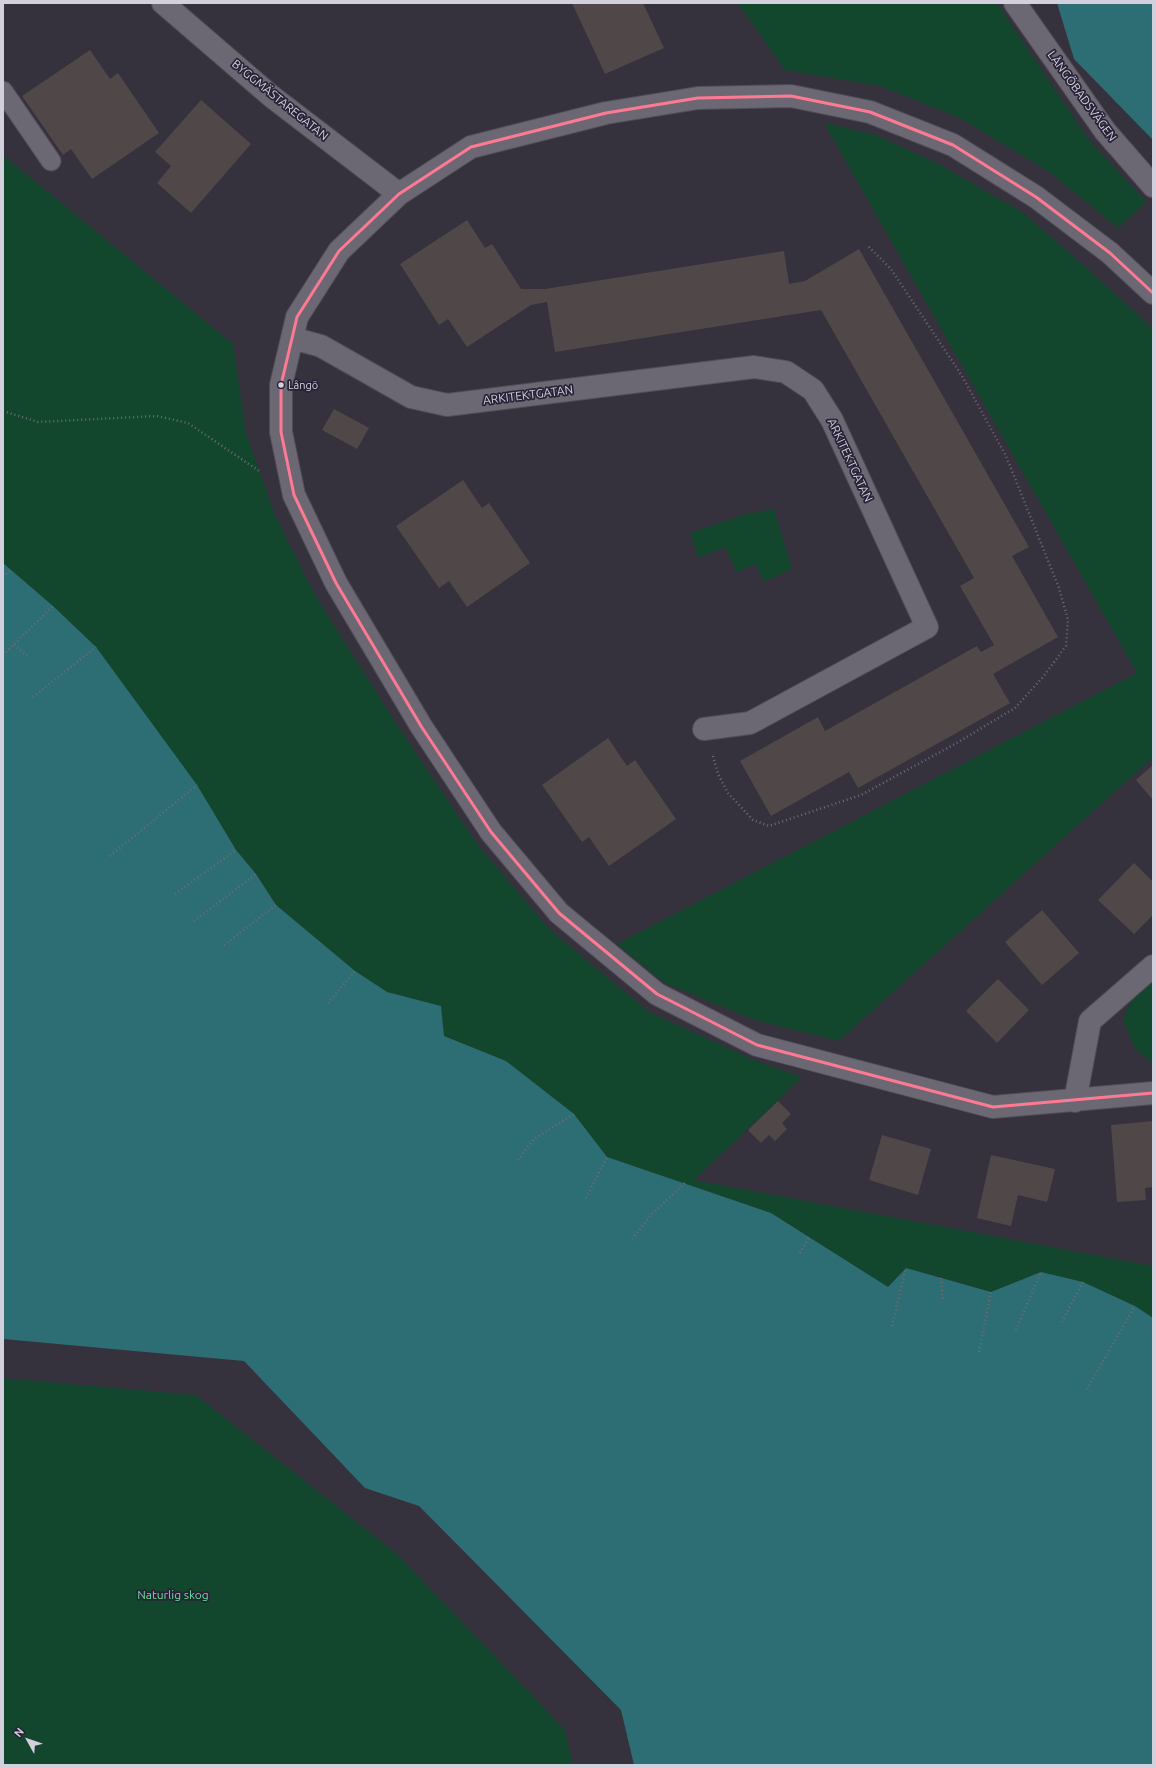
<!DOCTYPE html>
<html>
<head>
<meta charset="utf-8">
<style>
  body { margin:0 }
  #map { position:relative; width:1156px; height:1768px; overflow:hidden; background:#35313d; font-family:Ubuntu,sans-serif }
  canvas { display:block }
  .frame { position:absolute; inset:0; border:4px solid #d3d0de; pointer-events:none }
  .north { position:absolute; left:8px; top:1720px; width:40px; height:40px; -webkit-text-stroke:3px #292237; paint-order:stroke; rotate:310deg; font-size:11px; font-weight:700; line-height:16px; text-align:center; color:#d3d0de }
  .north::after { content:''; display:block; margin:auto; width:14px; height:18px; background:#d3d0de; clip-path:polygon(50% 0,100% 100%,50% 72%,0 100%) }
</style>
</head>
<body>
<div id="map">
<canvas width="1156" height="1768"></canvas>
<div class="frame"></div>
<div class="north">N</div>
</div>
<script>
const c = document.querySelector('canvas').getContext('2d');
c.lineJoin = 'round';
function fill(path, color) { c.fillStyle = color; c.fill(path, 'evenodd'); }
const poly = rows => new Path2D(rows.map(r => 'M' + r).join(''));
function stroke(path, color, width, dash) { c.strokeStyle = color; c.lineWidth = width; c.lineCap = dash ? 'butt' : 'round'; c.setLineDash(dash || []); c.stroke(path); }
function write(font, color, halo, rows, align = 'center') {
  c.font = font + ' Ubuntu,sans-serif'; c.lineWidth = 3.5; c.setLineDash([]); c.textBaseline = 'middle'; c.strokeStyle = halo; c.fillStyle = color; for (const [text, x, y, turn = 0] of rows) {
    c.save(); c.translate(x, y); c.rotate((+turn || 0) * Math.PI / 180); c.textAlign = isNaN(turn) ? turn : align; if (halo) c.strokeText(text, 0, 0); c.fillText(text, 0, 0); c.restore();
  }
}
const green = poly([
  [738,3,997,3,1088,139,1146,202,1118,228,1048,171,958,117,880,86,785,70],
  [824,123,877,135,942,166,1022,212,1089,270,1153,329,1153,757,839,1041,755,1020,665,983,617,944,1137,673],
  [3,155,233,344,246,433,275,515,315,595,395,722,477,844,550,930,649,1012,756,1061,802,1077,694,1180,1153,1266,1153,1318,1135,1306,1083,1282,1041,1272,991,1292,906,1268,888,1287,771,1213,607,1157,574,1114,506,1061,444,1036,441,1006,387,992,355,971,276,905,256,874,236,850,96,647,53,606,3,563],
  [774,509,792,569,764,582,756,564,737,572,725,547,698,558,690,533,746,514],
  [1153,980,1153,1063,1136,1050,1123,1020,1134,995],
  [3,1378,196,1395,397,1554,565,1730,573,1765,3,1765]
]);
const water = poly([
  [1057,3,1153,3,1153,140,1074,59],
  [3,563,53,606,96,647,197,785,236,850,256,874,276,905,355,971,387,992,441,1006,444,1036,506,1061,574,1114,607,1157,771,1213,888,1287,906,1268,991,1292,1041,1272,1083,1282,1135,1306,1153,1318,1153,1765,634,1765,621,1710,419,1506,365,1488,244,1361,3,1339]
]);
const building = poly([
  [572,3,643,3,664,48,605,74],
  [90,50,110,79,118,73,159,133,92,179,71,149,63,155,22,96],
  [201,100,251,144,191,213,157,183,171,166,155,152],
  [467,220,485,248,492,244,521,289,545,289,784,251,789,284,805,281,859,249,1029,547,1012,556,1058,637,993,674,1010,703,858,788,849,772,771,816,740,761,818,717,825,731,977,646,981,652,994,645,960,586,974,578,821,310,555,352,547,302,531,305,467,347,448,319,439,325,400,264],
  [334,409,369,428,357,449,322,430],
  [463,480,482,508,489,503,530,563,467,607,449,581,439,588,396,526],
  [608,738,627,766,635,760,676,819,609,866,589,837,582,842,542,785],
  [1153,765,1153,800,1136,780],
  [1134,863,1153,882,1153,915,1134,934,1098,900],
  [1042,910,1079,953,1042,985,1005,942],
  [998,979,1029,1010,997,1043,966,1011],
  [778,1101,791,1114,782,1123,787,1129,775,1141,769,1135,761,1143,748,1130],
  [1153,1121,1153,1187,1145,1188,1146,1200,1117,1202,1111,1125],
  [882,1135,931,1149,918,1195,869,1180],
  [991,1155,1055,1169,1047,1202,1018,1195,1011,1226,977,1218]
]);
const path = poly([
  [3,411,38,422,157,416,188,423,259,471],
  [3,577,12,569],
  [14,645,28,657],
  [3,655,53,606],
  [33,697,96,647],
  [713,756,718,774,728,793,753,820,769,826,861,795,955,744,1015,708,1043,677,1066,646,1068,620,1059,588,1006,456,962,376,891,269,867,245],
  [110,856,197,785],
  [175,894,236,850],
  [194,921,256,874],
  [224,945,276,905],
  [328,1003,355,971],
  [518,1160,534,1139,574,1114],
  [586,1198,607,1157],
  [632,1239,651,1215,685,1183],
  [800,1253,809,1237],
  [941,1278,943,1301],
  [1062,1322,1083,1282],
  [892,1326,906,1268],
  [1016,1330,1041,1272],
  [979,1352,991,1292],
  [1087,1389,1135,1306]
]);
const lane = poly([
  [3,91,51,161]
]);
const street = poly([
  [163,3,271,96,399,194],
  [1015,3,1105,131,1153,186],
  [1153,293,1110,253,1036,197,953,145,870,112,791,96,698,98,606,113,471,147,399,194,339,251,297,317,281,385,281,432,294,495,336,583,421,726,491,832,559,913,657,994,757,1045,993,1107,1153,1093],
  [292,338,321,346,411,397,447,405,754,367,786,372,813,390,832,420,927,627,750,723,704,729],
  [1075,1101,1090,1021,1153,966]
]);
const bus1 = poly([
  [1153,293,1110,253,1036,197,953,145,870,112,791,96,698,98,606,113,471,147,399,194,339,251,297,317,281,385,281,432,294,495,336,583,421,726,491,832,559,913,657,994,757,1045,993,1107,1153,1093]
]);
const markers = [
  [281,385,3.5,"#d3d0de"]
];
const busNames = [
  ["Långö",288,385]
];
const streetNames = [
  ["LÅNGÖBADSVÄGEN",1082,96,54],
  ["BYGGMÄSTAREGATAN",280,100,39],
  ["ARKITEKTGATAN",528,395,-7],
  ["ARKITEKTGATAN",850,460,65]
];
const parkNames = [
  ["Naturlig skog",173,1595]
];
fill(green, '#13472d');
fill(water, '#2d6e75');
fill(building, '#504848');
stroke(lane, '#514d58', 21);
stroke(street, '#514d58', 24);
stroke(path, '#6f6c75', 2.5, [1, 3]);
stroke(lane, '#6c6873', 19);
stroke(street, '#6c6873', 22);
stroke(bus1, '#fe7a93', 3);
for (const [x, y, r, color] of markers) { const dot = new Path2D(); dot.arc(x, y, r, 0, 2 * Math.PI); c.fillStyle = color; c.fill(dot); stroke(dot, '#292237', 1.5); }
write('11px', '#d3d0de', '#292237', busNames, 'left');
write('12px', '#d3d0de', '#292237', streetNames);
write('12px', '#6ae29a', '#292237', parkNames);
</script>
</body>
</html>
